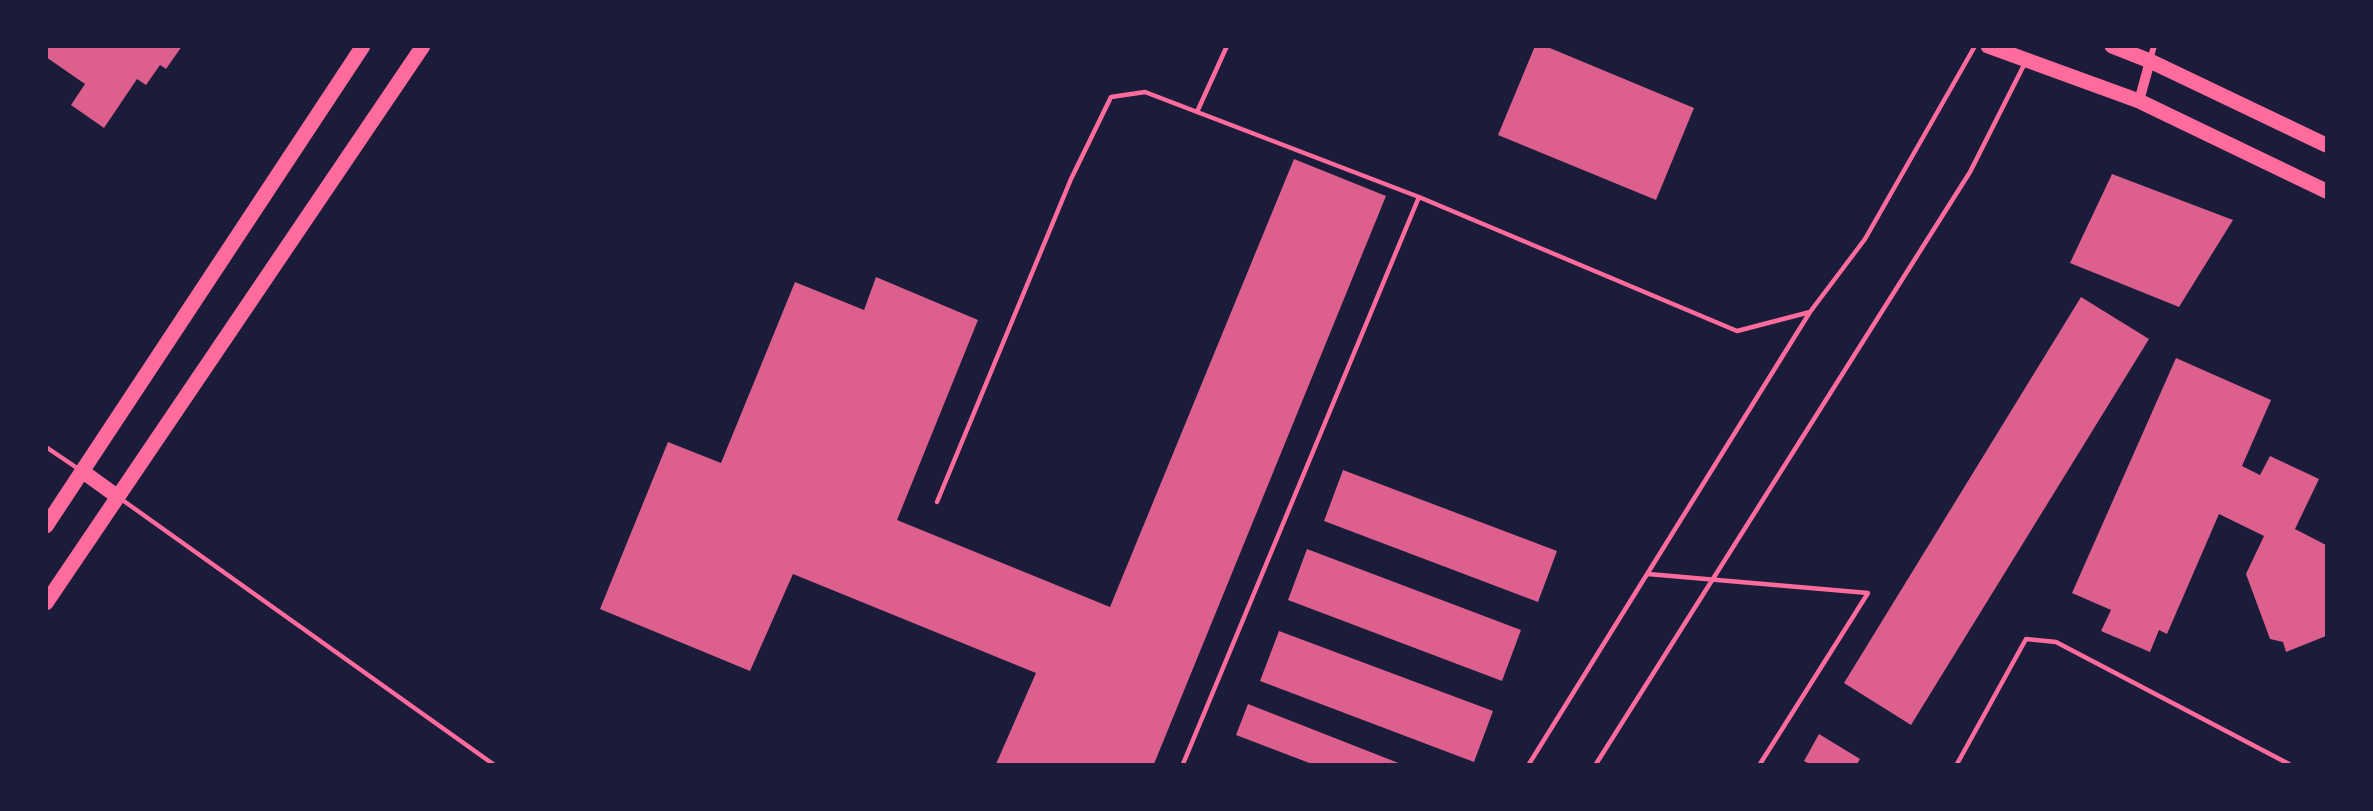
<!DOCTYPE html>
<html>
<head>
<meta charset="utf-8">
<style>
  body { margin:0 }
  #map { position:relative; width:2373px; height:811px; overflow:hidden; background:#1b1b3a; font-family:"Titillium Web",sans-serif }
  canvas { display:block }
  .frame { position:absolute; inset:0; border:48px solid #1b1b3a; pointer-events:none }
</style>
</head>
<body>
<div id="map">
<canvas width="2373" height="811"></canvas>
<div class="frame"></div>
</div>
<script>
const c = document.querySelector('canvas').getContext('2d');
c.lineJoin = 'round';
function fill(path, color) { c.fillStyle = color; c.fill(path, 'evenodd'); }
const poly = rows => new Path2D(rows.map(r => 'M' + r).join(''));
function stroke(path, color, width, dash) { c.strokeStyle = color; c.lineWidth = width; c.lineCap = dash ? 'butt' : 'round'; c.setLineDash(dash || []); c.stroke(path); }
const building = poly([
  [46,46,182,46,166,69,160,65,146,85,137,79,104,128,71,105,85,84,46,57],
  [1535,46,1545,46,1694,108,1656,200,1498,135],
  [1294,159,1386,196,1154,764,996,764,1036,673,793,574,750,671,600,609,668,442,721,463,795,282,864,310,876,277,978,320,897,520,1110,607],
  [2112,174,2233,220,2179,307,2070,263],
  [2081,297,2149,339,1911,725,1844,683],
  [2176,358,2271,400,2242,466,2260,475,2270,456,2319,479,2295,529,2326,545,2326,636,2286,652,2283,642,2270,639,2246,574,2264,536,2219,514,2167,634,2159,630,2150,652,2101,631,2111,610,2072,593],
  [1343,470,1557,551,1538,602,1324,521],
  [1307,549,1521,630,1502,681,1288,600],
  [1279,631,1493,711,1474,762,1260,681],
  [1248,704,1401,764,1312,764,1236,735],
  [1819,734,1860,759,1857,764,1810,764,1804,761]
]);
const service = poly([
  [1197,112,1227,46],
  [46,447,80,470],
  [121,499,493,764],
  [937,502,1071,179,1111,97,1145,92,1419,197],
  [1648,574,1868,593,1760,764],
  [1183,764,1419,197,1737,331,1810,312,1865,239,1975,46],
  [1529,764,1810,312],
  [1596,764,1970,172,2025,63],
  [1957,764,2026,639,2056,642,2289,764]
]);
const minor = poly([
  [2150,60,2154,46]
]);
const tertiary = poly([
  [2139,101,2150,61]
]);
const primary = poly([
  [1988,46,2139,101,2326,191],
  [2112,46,2150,61,2326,145],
  [82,471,118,497],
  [46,526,363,46],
  [46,603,423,46]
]);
fill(building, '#dd5f8e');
stroke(service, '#ff6b9d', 4.5);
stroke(minor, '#ff6b9d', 6);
stroke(tertiary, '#ff6b9d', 10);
stroke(primary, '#ff6b9d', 15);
</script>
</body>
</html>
